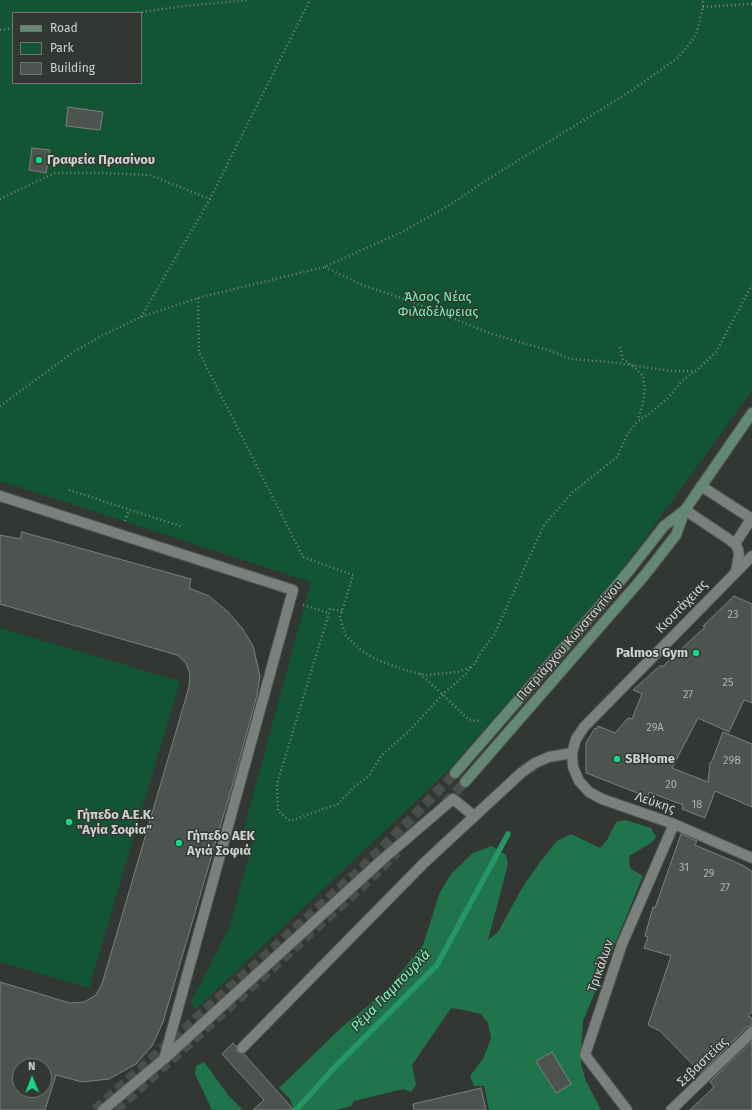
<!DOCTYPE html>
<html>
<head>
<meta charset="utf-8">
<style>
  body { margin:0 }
  #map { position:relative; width:752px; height:1110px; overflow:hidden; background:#323733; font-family:"Fira Sans",sans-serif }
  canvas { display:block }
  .legend { position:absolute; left:12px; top:12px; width:130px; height:72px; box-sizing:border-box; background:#323733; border:1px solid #717572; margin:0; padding:5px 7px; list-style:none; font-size:12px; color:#cfd2d0 }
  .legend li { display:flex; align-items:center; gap:8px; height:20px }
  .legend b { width:20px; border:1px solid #717572 }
  .north { position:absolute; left:12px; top:1058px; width:40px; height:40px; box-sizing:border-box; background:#323733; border:1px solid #717572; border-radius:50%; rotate:359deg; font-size:11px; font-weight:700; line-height:16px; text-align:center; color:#cfd2d0 }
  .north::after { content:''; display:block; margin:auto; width:14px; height:18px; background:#15d989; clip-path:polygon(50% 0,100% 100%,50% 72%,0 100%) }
</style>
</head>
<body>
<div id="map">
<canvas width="752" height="1110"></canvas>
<ul class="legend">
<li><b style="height:5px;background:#648876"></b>Road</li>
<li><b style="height:11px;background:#115535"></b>Park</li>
<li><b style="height:11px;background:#4d534f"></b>Building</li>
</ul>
<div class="north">N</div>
</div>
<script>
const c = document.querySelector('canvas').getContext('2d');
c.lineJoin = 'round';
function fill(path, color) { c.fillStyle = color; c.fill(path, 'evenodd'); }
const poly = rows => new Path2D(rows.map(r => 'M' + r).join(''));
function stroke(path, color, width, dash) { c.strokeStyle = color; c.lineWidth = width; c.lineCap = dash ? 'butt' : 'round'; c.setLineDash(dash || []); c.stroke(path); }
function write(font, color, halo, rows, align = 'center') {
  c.font = font + ' "Fira Sans",sans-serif'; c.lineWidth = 3; c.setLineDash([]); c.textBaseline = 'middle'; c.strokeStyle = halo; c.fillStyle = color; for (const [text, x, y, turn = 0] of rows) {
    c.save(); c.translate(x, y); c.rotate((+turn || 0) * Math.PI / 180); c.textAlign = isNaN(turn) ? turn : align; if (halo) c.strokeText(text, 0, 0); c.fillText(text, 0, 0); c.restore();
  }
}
const green = poly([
  [0,0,752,0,752,391,613,582,447,772,195,1010,191,1002,230,926,254,836,243,832,311,582,0,481],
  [13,13,141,13,141,83,13,83],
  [0,628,180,681,89,988,0,962]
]);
const forest = poly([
  [625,820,651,828,656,837,651,843,629,856,630,868,643,876,583,1021,581,1048,581,1064,586,1081,601,1110,489,1110,484,1086,474,1086,470,1076,483,1059,491,1038,488,1023,481,1014,469,1011,451,1008,412,1065,416,1085,411,1092,403,1089,354,1101,351,1106,336,1110,291,1110,293,1107,290,1099,279,1088,342,1027,384,993,423,945,440,892,452,873,473,853,492,846,506,855,508,864,488,940,498,932,522,888,540,862,557,841,571,834,600,848,607,840,616,822],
  [204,1062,229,1096,243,1110,212,1110,195,1074,196,1066]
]);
const stream = poly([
  [296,1110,336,1066,437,965,508,834]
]);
const building = poly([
  [68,107,103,112,100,130,66,126,68,107],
  [32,148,50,150,46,173,29,170,32,148],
  [22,532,191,579,189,588,209,596,228,612,242,628,253,646,260,676,257,695,235,776,163,1022,152,1046,136,1064,109,1079,82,1082,56,1075,45,1110,0,1110,0,982,70,1003,84,1002,96,995,102,984,189,687,190,674,186,663,177,655,0,604,0,535,20,539,22,532],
  [20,1066,44,1066,44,1090,20,1090,20,1066],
  [734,596,752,604,752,703,744,700,729,732,698,718,672,768,708,782,710,763,712,761,723,732,752,744,752,807,715,791,705,818,682,809,683,805,649,792,648,797,586,773,586,743,595,728,597,729,598,726,615,733,628,718,632,719,642,694,633,690,661,665,662,667,705,627,703,626,734,596],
  [681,834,697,841,695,845,742,865,752,871,752,1012,748,1016,752,1018,752,1026,747,1027,701,1073,660,1031,648,1025,671,956,644,948,648,937,645,936,653,907,655,908,681,834],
  [752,1041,752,1110,690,1110,714,1087,710,1082,752,1041],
  [233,1043,236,1046,237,1052,244,1054,294,1110,253,1110,264,1100,222,1054,233,1043],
  [552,1052,571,1084,556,1093,536,1061,552,1052],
  [481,1088,486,1110,414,1110,413,1104,481,1088]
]);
const secondaryTunnel = poly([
  [445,803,465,782],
  [95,1110,362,868,407,823,455,773],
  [116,1110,371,878,397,852]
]);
const path = poly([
  [703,7,752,4],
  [134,13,185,6,249,0],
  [0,30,13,28],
  [0,199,55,173,101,173,150,175,210,199],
  [325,267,362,285,407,300,492,334,548,350,570,359,610,362,671,371,696,371,716,352,752,285],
  [198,298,199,352,303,557,353,575,340,617,345,635,361,650,375,659,405,670,426,675,458,672,471,667],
  [141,317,210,199,310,0],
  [620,347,623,359,633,366,643,376,645,389,642,407,638,420],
  [0,406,72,353,101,336,141,317,198,298,324,267,402,232,448,206,485,181,631,91,679,57,696,35,703,7,703,0],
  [69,490,183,527],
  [125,521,129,510],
  [303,605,329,613],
  [342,611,330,609,329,613,277,784,278,811,290,821,338,804,354,787,369,776,381,756,410,730,443,694,463,677,475,663,482,651,494,635,544,525,573,492,617,457,628,433,638,421,649,414,667,399,682,381,696,371],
  [420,674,437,689,469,720,481,721]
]);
const service = poly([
  [242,1048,424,863,521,773,535,763,549,757,572,753]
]);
const pedestrian = poly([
  [0,496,293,590,164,1059],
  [622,944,585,1055,627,1110],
  [103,1110,164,1059,383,859,453,799,474,816]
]);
const minor = poly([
  [701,486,752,519],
  [685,510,727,538,735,544,738,549,739,555,736,571],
  [735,544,751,519],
  [752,556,584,727,576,739,572,753,573,767,579,781,589,792,602,799,674,824,752,858],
  [622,944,674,824],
  [671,1110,752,1032]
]);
const secondary = poly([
  [455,773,599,607,632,567,664,526,685,510],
  [465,782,644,576,676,535,685,510,752,413]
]);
const markers = [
  [39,160,4,"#15d989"],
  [696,653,4,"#15d989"],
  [617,759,4,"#15d989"],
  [69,822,4,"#15d989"],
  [179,843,4,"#15d989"]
];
const numberNames = [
  ["23",733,615],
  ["25",728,683],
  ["27",688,695],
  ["29Α",655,728],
  ["29Β",732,761],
  ["20",671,785],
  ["18",697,805],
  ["31",684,868],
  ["29",709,874],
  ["27",725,888]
];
const poiNames = [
  ["Γραφεία Πρασίνου",47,160],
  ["Palmos Gym",688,653,"right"],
  ["SBHome",625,759],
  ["Γήπεδο Α.Ε.Κ.",77,815],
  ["\"Αγία Σοφία\"",77,830],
  ["Γήπεδο ΑΕΚ",187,836],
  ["Αγιά Σοφιά",187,851]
];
const parkNames = [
  ["Άλσος Νέας",438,297],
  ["Φιλαδέλφειας",438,312]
];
const streetNames = [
  ["Κιουτάχειας",682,607,-46],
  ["Πατριάρχου Κωνσταντίνου",570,641,-49],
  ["Λεύκης",655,803,19],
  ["Τρικάλων",601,966,-71],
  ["Σεβαστείας",703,1062,-44]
];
const waterNames = [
  ["Ρέμα Γιαμπουρλά",391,991,-46]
];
fill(green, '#115535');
fill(forest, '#20744c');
stroke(stream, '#269762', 5.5);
fill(building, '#4d534f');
stroke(building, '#7b817d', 1);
stroke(secondaryTunnel, '#4a4e4b', 10, [10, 5]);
stroke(service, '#505451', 12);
stroke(pedestrian, '#505451', 12);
stroke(minor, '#505451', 12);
stroke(secondary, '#505451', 12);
stroke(path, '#7c807d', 2.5, [1, 3]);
stroke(service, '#7a807c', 10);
stroke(pedestrian, '#7a807c', 10);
stroke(minor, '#7a807c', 10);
stroke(secondary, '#648876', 10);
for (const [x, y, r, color] of markers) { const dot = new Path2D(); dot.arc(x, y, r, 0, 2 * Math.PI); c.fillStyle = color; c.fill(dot); stroke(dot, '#323733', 1.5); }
write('11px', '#aeb2b0', null, numberNames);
write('bold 13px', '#cfd2d0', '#323733', poiNames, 'left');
write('13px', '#6ef8b0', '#323733', parkNames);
write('13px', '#cfd2d0', '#323733', streetNames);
write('italic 14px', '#73fcb4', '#323733', waterNames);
</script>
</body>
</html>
